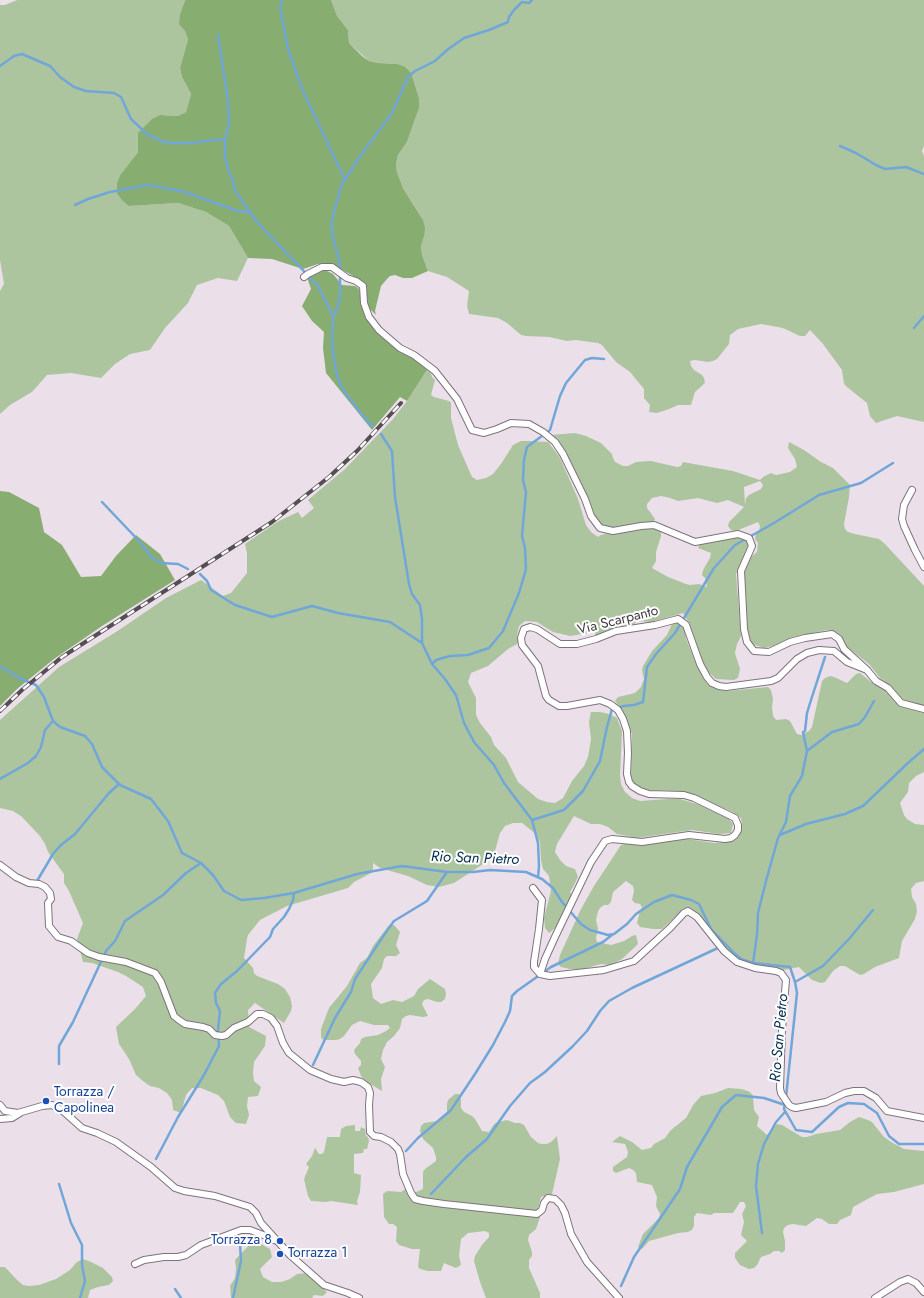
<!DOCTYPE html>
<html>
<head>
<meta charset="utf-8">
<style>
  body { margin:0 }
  canvas { display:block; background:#ebdfea }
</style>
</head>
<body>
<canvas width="924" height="1298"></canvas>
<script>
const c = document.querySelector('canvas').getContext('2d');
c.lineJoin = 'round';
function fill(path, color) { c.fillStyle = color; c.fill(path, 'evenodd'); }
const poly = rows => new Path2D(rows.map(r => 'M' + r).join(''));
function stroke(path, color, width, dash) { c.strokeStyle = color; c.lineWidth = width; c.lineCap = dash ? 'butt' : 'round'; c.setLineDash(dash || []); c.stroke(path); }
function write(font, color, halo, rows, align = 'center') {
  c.font = font + ' Jost,sans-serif'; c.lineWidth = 4; c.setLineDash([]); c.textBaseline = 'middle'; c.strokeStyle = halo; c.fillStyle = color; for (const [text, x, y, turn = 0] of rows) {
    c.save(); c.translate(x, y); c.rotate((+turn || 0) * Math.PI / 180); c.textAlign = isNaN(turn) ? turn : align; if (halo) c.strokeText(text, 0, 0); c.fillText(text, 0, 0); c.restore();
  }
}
const green = poly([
  [17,0,185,0,183,6,185,31,188,39,180,68,182,77,191,94,186,112,178,116,160,115,139,133,138,152,121,174,129,206,178,203,206,212,229,226,248,258,237,281,218,278,197,285,188,303,165,328,150,350,130,354,115,364,101,378,71,373,47,375,32,392,10,405,0,414,0,291,4,284,0,260,0,5,5,5],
  [331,0,924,0,924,146,922,151,924,156,924,422,897,416,876,423,870,416,867,403,847,387,844,384,842,370,823,344,810,330,805,336,800,336,783,328,761,324,738,329,730,335,729,344,717,359,713,361,708,362,695,360,690,361,691,366,694,370,702,375,704,378,705,383,695,392,691,405,678,405,669,409,657,413,649,412,650,405,644,398,644,389,630,372,616,362,602,345,598,343,576,340,567,341,549,337,526,336,521,335,507,323,498,318,469,314,467,306,469,291,447,277,428,271,422,255,421,246,424,237,423,220,404,190,397,174,396,164,398,155,407,142,419,108,397,64,378,63,369,61,349,43,348,30,337,16],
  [427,370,431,373,432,377,435,380,431,395,434,397,449,401,451,403,451,418,458,445,472,477,477,480,486,478,493,474,501,464,513,445,521,441,530,441,548,442,559,456,568,476,578,499,586,525,591,532,598,537,601,535,605,534,653,527,661,530,661,536,656,552,656,561,652,568,668,577,686,584,690,585,699,584,707,587,705,578,702,575,703,570,710,558,711,553,698,548,700,543,736,536,744,538,747,542,748,546,747,550,736,574,741,636,737,644,735,653,740,669,738,678,734,680,716,679,707,671,702,662,690,625,683,613,651,622,637,621,634,624,616,627,596,635,595,633,595,629,588,633,570,636,553,632,537,622,525,621,519,626,517,636,519,643,508,649,488,666,471,673,468,682,476,698,476,715,480,723,491,737,494,745,506,758,518,782,538,799,547,802,555,803,563,798,572,781,584,766,588,757,591,739,589,722,591,712,600,712,609,714,617,718,622,731,620,775,621,784,625,792,632,798,640,801,668,799,680,799,697,804,729,819,733,824,731,833,719,834,692,830,637,838,617,834,608,827,600,824,591,824,574,816,557,844,555,852,560,860,566,866,575,869,578,877,574,885,570,892,574,899,555,928,549,933,545,928,544,918,551,891,549,876,543,869,541,860,540,842,536,834,522,823,513,823,505,826,500,833,495,851,491,859,454,883,439,887,427,885,408,876,380,868,373,863,373,872,354,882,348,888,287,906,260,920,248,935,247,939,244,958,253,968,254,973,257,976,278,984,285,989,290,997,292,1006,291,1011,284,1023,255,1003,248,1010,249,1027,266,1036,265,1046,254,1062,253,1072,254,1081,261,1087,258,1096,248,1097,247,1106,249,1115,246,1124,236,1123,230,1117,224,1101,218,1095,201,1088,192,1088,186,1095,181,1113,173,1110,172,1100,167,1093,159,1088,150,1086,143,1081,136,1075,129,1059,119,1044,116,1027,135,1009,146,996,143,987,126,976,118,972,92,963,83,962,77,939,83,923,69,891,64,883,64,874,48,852,45,844,40,836,21,816,13,811,0,808,0,720,59,667,116,632,166,598,201,580,223,596,231,593,247,573,247,553,245,544,277,522,298,512,302,518,314,508,308,500,345,469,393,419,407,401],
  [575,433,586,436,601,443,612,454,613,458,615,462,623,466,628,466,636,462,651,461,677,467,681,466,683,462,733,471,760,480,763,477,771,473,776,475,790,472,797,467,795,459,788,448,789,442,804,450,821,462,833,468,850,485,849,497,844,524,845,529,848,532,855,534,879,539,885,544,924,586,924,707,900,699,887,683,880,678,869,664,847,647,839,634,834,631,827,630,793,637,772,646,764,648,752,644,747,632,744,576,748,559,757,552,758,543,755,539,756,534,759,531,760,526,758,522,736,531,731,530,728,526,729,522,744,507,728,500,717,503,698,498,678,501,670,498,661,496,652,498,647,504,647,508,655,519,653,523,609,529,603,526,598,522,594,515,589,502,558,439,551,435],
  [760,481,763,485,761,489,749,495,746,498,745,505,744,487],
  [676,622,683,624,685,628,686,639,698,668,709,685,720,690,727,691,768,687,771,690,773,699,772,707,773,716,776,720,786,719,790,721,797,734,801,735,809,731,812,727,822,681,825,678,830,676,834,677,847,683,856,674,860,673,871,682,879,684,886,690,898,704,905,707,924,712,924,772,916,776,909,783,908,792,900,803,904,815,907,819,915,824,924,825,924,881,916,883,911,889,912,897,916,904,917,911,915,919,902,941,899,958,875,967,864,974,860,975,845,966,840,966,833,971,825,982,821,983,812,980,799,967,784,970,747,964,739,961,723,947,700,917,692,910,687,909,682,910,662,929,653,929,640,927,637,923,640,911,642,907,640,904,635,903,632,900,634,891,633,886,626,881,613,892,611,902,608,905,604,905,600,908,598,911,596,920,598,929,596,938,597,942,611,945,624,941,632,936,636,935,638,944,622,959,610,965,601,964,583,969,570,969,561,967,558,964,560,955,581,909,594,886,621,845,625,844,649,844,681,838,714,843,725,842,732,840,738,836,741,831,742,824,741,818,731,811,682,791,648,790,636,786,631,780,632,734,625,715,615,701,618,697,635,693,641,687,644,679,642,670,643,666,652,651,667,635,672,624],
  [389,925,394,925,400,932,396,945,400,953,396,956,387,956,384,959,382,968,371,984,373,998,381,1004,393,1000,402,1002,414,996,418,989,430,979,445,989,446,994,445,999,441,1002,437,1002,428,999,424,1000,422,1004,428,1016,423,1017,410,1015,406,1016,402,1019,400,1028,394,1036,387,1042,383,1050,381,1059,385,1067,381,1079,382,1091,367,1082,361,1076,358,1068,361,1065,361,1061,355,1054,354,1050,360,1043,361,1039,365,1037,378,1035,386,1031,390,1028,388,1025,374,1025,360,1021,352,1025,344,1036,340,1039,336,1040,324,1040,321,1038,321,1029,329,1008,347,986,360,963,367,958,373,946],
  [728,1088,742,1089,750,1092,753,1096,754,1110,759,1117,757,1126,767,1135,777,1124,782,1125,802,1137,807,1137,816,1134,840,1130,850,1122,859,1117,868,1120,872,1122,884,1137,891,1142,904,1149,924,1151,924,1184,894,1192,877,1194,853,1207,851,1215,840,1220,837,1224,829,1224,822,1219,817,1218,806,1226,793,1224,788,1225,784,1228,783,1232,785,1241,785,1250,782,1253,779,1251,774,1251,770,1254,761,1257,757,1265,754,1268,749,1269,740,1265,735,1258,735,1253,747,1241,741,1235,744,1222,742,1214,746,1206,744,1202,740,1202,733,1213,714,1213,711,1215,697,1213,694,1217,694,1226,692,1230,688,1232,678,1233,649,1241,642,1249,638,1247,643,1234,659,1218,660,1214,656,1206,657,1197,652,1185,637,1182,636,1173,633,1170,629,1168,616,1173,613,1171,613,1167,627,1157,628,1152,625,1144,612,1142,620,1136,632,1142,642,1150,651,1148,654,1144,665,1138,671,1130,686,1118,693,1105,701,1096,715,1093],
  [455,1094,459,1094,461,1099,461,1108,464,1112,472,1116,475,1119,482,1131,489,1132,494,1124,498,1122,507,1120,515,1123,520,1123,524,1125,531,1137,538,1143,542,1144,547,1144,551,1142,557,1136,560,1159,552,1194,541,1197,538,1209,534,1211,530,1215,534,1217,540,1217,536,1229,529,1235,528,1240,532,1252,532,1256,529,1260,529,1268,540,1293,540,1298,486,1298,480,1282,474,1261,475,1256,482,1245,489,1237,489,1233,485,1231,468,1233,461,1239,459,1256,461,1265,456,1268,444,1263,441,1271,428,1271,420,1269,418,1267,420,1249,412,1249,399,1245,396,1241,397,1227,393,1224,389,1224,384,1217,383,1194,387,1191,401,1192,405,1189,414,1193,423,1189,423,1172,425,1169,436,1161,436,1157,433,1148,423,1139,420,1131,421,1126,424,1123,437,1121,444,1116,447,1113,447,1104,448,1100],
  [355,1125,355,1131,360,1131,361,1127,365,1129,366,1136,368,1137,369,1141,367,1149,364,1149,363,1153,354,1154,354,1173,361,1175,360,1192,357,1201,358,1205,331,1201,326,1202,311,1201,308,1196,304,1179,309,1167,306,1164,312,1156,315,1148,319,1154,322,1154,324,1152,327,1137,340,1137,341,1129,346,1126],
  [254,1240,270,1249,272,1257,260,1269,263,1277,272,1282,281,1282,290,1279,297,1274,307,1273,327,1292,323,1296,314,1295,312,1298,231,1298,230,1286,235,1278,236,1269,235,1260],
  [83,1259,89,1261,103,1268,112,1277,113,1281,109,1285,98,1287,90,1290,88,1298,0,1298,0,1267,5,1267,16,1279,23,1285,29,1286,39,1285,56,1279,70,1270,77,1262]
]);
const forest = poly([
  [185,0,331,0,337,16,348,30,349,43,362,56,369,61,378,63,397,64,405,67,411,73,419,99,419,108,407,142,398,155,396,164,397,173,404,190,423,220,425,228,424,237,421,246,422,255,428,271,412,278,403,278,395,275,390,276,387,279,381,286,380,290,375,311,376,315,368,307,366,285,359,279,332,264,318,264,303,269,272,259,248,258,229,226,206,212,178,203,129,206,122,200,117,193,117,183,121,174,138,152,138,133,152,119,160,115,178,116,186,112,191,94,182,77,180,68,188,39,185,31,179,24,180,15],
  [320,270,325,270,333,274,342,285,355,286,359,289,362,308,366,319,374,329,383,338,399,350,422,363,427,370,407,401,400,397,372,430,326,373,323,348,324,332,312,321,302,306,311,289,307,277],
  [0,491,9,492,39,508,44,532,62,545,81,577,101,576,116,556,136,535,160,554,175,580,102,626,54,659,17,689,0,706]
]);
const stream = poly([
  [282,0,280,7,288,49,303,91,345,180],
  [218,35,228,101,229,125,225,139,225,156,229,173,233,180,234,189,256,221,318,286,333,316,332,345,337,376,343,390,366,420,373,426],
  [0,66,14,56,22,54,50,66,60,77,74,87,86,91,114,93,121,97,131,119,148,135,167,143,189,143,225,139],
  [840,146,856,153,876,165,885,169,906,167,924,174],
  [75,205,88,199,110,192,148,185,181,191,238,211,249,212],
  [334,315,336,312,340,298,340,264,332,233,332,220,341,186,358,159,392,113,408,77,415,71,435,61,447,50,464,38,489,30,508,22,509,17,514,10,522,2,529,3,532,0],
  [914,328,924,316],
  [381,434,392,451,395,497,409,584,412,594,420,605,422,619,422,643,432,664,445,679,456,695,464,723,474,742,494,765,504,783,532,820,538,843,539,866,538,877],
  [102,502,140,542,151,557,161,563,178,564,188,569],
  [200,574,207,581,211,590,235,605,272,617,312,606,338,613,390,622,422,643],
  [432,664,436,660,450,656,468,655,489,648,503,631,519,593,526,569,525,548,522,536,526,492,523,480,524,460,527,447,550,430,560,396,566,383,585,360,592,358,604,359],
  [0,666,19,678,36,685,44,697,53,721,60,727,85,736,92,744,102,767,120,785,151,799,168,821,182,853,201,863,213,875,224,891,241,900,264,898,294,893,357,874,402,866,447,872,473,872,490,870,526,872,542,879,553,888,562,902,581,924,590,930,608,935,614,934,627,924,636,914,654,902,672,895,691,900,699,904,711,929,734,953,741,959,753,963,790,967,795,982,797,993,786,1097],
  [807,751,803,732,805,731,807,713,811,700,825,657],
  [0,779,28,763,36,756,41,747,45,730,53,721],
  [532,820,564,810,583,791,600,761,607,727,612,709,624,706,634,705,643,702,647,667,656,654,675,633,714,568,735,545,774,523,819,495,861,483,893,463],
  [780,835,806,824,845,814,863,806,909,762,924,749],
  [37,881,53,854,61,845,75,834,109,793,119,784],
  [753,963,757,935,758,913,766,881,778,838,786,822,790,796,802,776,807,751,832,732,859,724,865,717,874,701],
  [795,982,823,966,849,939,873,910],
  [59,1064,59,1046,73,1022,106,951,115,941,125,921,163,895,186,873,201,863],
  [313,1065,335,1018,351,992,355,979,384,935,394,921,427,901,447,872],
  [785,1102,784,1109,796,1130,812,1132,839,1107,848,1103,864,1104,877,1113,889,1136,899,1144,924,1144],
  [406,1151,418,1138,451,1110,475,1074,493,1045,505,1022,510,1011,512,996,517,991,551,967,603,942,612,935],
  [156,1159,178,1117,204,1075,219,1046,218,1030,220,1011,216,1003,215,993,221,984,237,971,270,937,273,929,284,917,289,909,293,900,294,893],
  [59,1184,71,1223,82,1245,82,1265,85,1281,80,1298],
  [431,1194,466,1157,487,1139,510,1106,530,1083,545,1072,572,1047,587,1031,600,1011,609,1001,632,988,720,947],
  [762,1233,756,1186,758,1164,764,1144,776,1122,785,1112],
  [621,1286,634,1257,680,1189,687,1167,722,1107,736,1095,764,1098,785,1105],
  [175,1289,181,1298],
  [233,1298,241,1261,240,1244,243,1237]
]);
const minor = poly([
  [304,277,308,274,322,267,332,267,347,278,356,281,363,286,364,303,369,317,379,330,400,348,414,355,435,371,457,399,472,430,484,433,497,429,511,423,529,424,543,432,555,442,563,454,585,499,591,516,600,528,613,531,641,526,654,525,695,542,738,534,749,538,752,546,741,571,744,629,747,642,754,651,769,652,790,642,805,638,832,634,839,639,844,649,867,670,876,681,888,688,901,703,924,709],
  [912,490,904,505,902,519,904,526,915,550,924,567],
  [0,865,16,877,29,883,39,884,45,887,50,893,51,899,48,903,49,926,58,937,71,941,88,953,99,957,126,962,155,973,161,982,174,1016,179,1020,185,1024,203,1027,209,1029,215,1035,222,1036,226,1035,234,1028,248,1022,257,1014,263,1014,271,1018,277,1026,283,1043,289,1053,310,1070,331,1079,344,1082,353,1080,361,1082,368,1087,370,1093,369,1105,370,1132,374,1136,381,1137,391,1142,398,1149,400,1154,403,1174,411,1193,415,1199,423,1201,444,1204,537,1214,542,1210,544,1203,548,1198,555,1199,561,1205,565,1213,571,1234,587,1262,619,1298],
  [533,888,542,900,539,929,534,962,534,967,540,974,550,976,604,970,634,961,670,928,684,913,688,911,697,917,724,951,737,962,755,968,776,971,781,973,786,980,782,1030,780,1088,781,1093,789,1105,792,1107,796,1108,826,1102,845,1093,854,1091,864,1091,876,1098,887,1111,924,1118],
  [540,974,545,959,555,937,591,862,605,841,612,839,642,842,689,835,725,839,731,838,735,835,738,830,738,825,735,818,694,798,684,795,649,794,640,791,632,786,629,782,627,774,628,753,627,731,623,719,618,710,610,704,600,700,567,706,559,706,549,700,546,696,538,666,522,645,521,638,524,629,530,627,537,629,560,644,577,644,596,639,616,631,655,625,678,619,686,625,700,664,707,677,712,683,719,686,726,687,771,681,778,678,797,659,807,653,819,650,834,651,847,662,867,670],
  [0,1105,5,1111,18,1113,42,1106,52,1105,63,1111,82,1128,97,1133,116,1142,151,1167,175,1188,184,1191,215,1196,250,1207,256,1213,261,1223,290,1255,324,1285,348,1293,359,1298],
  [0,1119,12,1118,20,1113],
  [135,1264,144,1260,164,1257,178,1257,186,1255,201,1245,241,1230,250,1230,271,1238,274,1240],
  [875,1298,900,1282,908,1279,916,1283,924,1292]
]);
const rail = poly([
  [0,711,22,690,62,657,272,522,329,477,357,451,401,403]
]);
const markers = [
  [46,1101,4,"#1a4fb4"],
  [280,1241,4,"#1a4fb4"],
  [280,1254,4,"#1a4fb4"]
];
const streetNames = [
  ["Via Scarpanto",618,621,-14]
];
const transitNames = [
  ["Torrazza /",54,1093],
  ["Capolinea",54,1109],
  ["Torrazza 8",272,1241,"right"],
  ["Torrazza 1",288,1254]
];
const waterNames = [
  ["Rio San Pietro",475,859,2],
  ["Rio San Pietro",780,1038,-85]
];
fill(green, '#adc59f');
fill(forest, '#88ad70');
stroke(stream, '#71a6d9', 2.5);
stroke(minor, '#7e737d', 8);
stroke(minor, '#fff', 6);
stroke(rail, '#554f54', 4);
stroke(rail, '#fff', 2.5, [8]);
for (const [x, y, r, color] of markers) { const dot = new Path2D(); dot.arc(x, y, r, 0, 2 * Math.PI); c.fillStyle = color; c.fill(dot); stroke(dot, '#fff', 1.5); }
write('14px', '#3d383c', '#fff', streetNames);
write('14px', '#164399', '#fff', transitNames, 'left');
write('italic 15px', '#042d4e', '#fff', waterNames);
</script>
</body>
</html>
